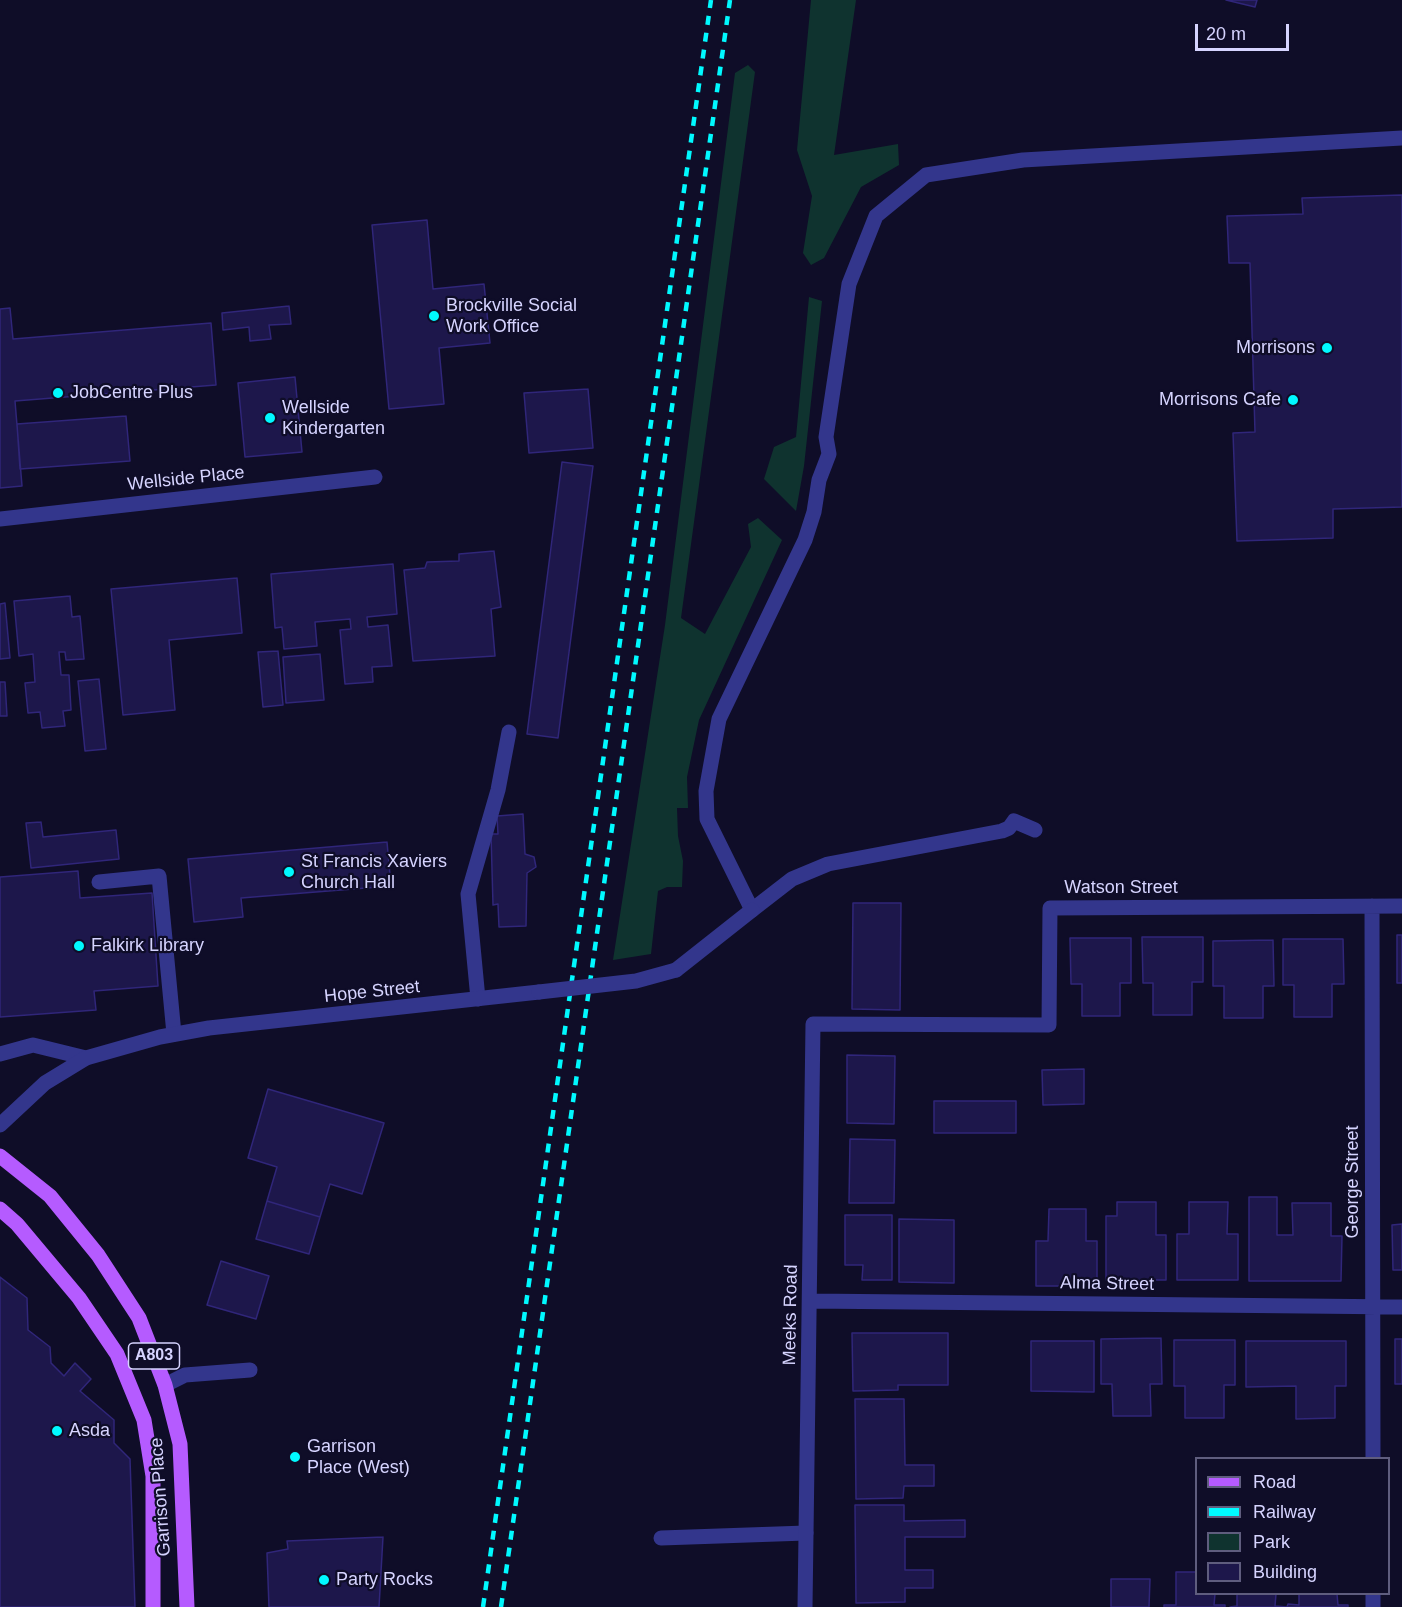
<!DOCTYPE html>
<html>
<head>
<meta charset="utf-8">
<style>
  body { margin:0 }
  #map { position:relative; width:1402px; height:1607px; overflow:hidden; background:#0f0d28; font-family:Helvetica,sans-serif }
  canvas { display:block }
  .legend { position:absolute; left:1195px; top:1457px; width:195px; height:138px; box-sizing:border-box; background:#0f0d28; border:2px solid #5f5d7e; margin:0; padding:8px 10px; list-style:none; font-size:18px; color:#d6d4ff }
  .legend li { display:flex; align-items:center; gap:12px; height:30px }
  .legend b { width:30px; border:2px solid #5f5d7e }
  .scale { position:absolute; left:1195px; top:24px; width:94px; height:27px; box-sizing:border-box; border:3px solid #d6d4ff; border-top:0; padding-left:8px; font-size:18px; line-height:21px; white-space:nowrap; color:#d6d4ff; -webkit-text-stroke:4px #0f0d28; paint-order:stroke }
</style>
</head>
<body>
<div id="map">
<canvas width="1402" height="1607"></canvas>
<ul class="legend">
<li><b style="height:8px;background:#b55bff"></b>Road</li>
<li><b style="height:8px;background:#00f9ff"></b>Railway</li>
<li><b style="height:16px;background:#0f332f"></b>Park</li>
<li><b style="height:16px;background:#1d174b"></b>Building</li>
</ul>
<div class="scale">20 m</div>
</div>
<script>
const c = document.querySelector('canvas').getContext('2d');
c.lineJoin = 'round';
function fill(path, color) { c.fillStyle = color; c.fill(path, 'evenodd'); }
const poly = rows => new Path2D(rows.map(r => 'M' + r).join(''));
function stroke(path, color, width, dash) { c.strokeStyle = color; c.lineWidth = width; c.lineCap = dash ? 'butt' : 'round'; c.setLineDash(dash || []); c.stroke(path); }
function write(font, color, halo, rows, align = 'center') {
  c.font = font + ' Helvetica,sans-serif'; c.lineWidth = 4.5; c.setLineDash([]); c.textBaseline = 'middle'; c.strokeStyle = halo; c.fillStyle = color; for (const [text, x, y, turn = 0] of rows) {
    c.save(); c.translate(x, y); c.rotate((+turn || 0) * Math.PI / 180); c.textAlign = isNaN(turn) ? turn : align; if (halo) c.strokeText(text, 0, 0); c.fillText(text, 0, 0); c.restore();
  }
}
const green = poly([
  [811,0,856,0,834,155,898,144,899,165,861,187,824,258,811,265,803,253,812,196,797,150],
  [748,65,755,72,681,618,705,634,751,547,748,524,758,518,782,540,699,720,687,777,688,808,677,808,678,836,683,861,682,887,667,887,658,891,651,954,613,960,665,625,735,73],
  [809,297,822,301,804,466,796,511,764,479,774,447,796,437]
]);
const building = poly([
  [1226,0,1257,0,1255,7,1226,0],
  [1402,195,1402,507,1333,509,1333,538,1237,541,1233,433,1255,432,1250,263,1229,263,1227,216,1303,214,1302,198,1402,195],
  [427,220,433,289,484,284,490,343,439,348,444,404,389,409,372,225,427,220],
  [289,306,291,324,269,325,271,339,250,341,249,327,223,330,222,313,289,306],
  [10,308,13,339,211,323,216,385,15,401,22,486,0,488,0,309,10,308],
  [295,377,302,452,245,457,238,383,295,377],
  [588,389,593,448,529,453,524,393,588,389],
  [126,416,130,461,20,469,17,424,126,416],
  [562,462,593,466,558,738,527,734,562,462],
  [494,551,501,607,491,609,495,656,413,661,404,570,425,568,427,562,459,561,459,554,494,551],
  [393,564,397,614,367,617,368,627,388,625,392,666,372,667,373,682,345,684,340,630,351,629,350,619,315,622,317,646,284,649,282,627,275,628,271,574,393,564],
  [237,578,242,633,169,640,175,710,123,715,111,589,237,578],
  [70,596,72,617,80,616,84,659,66,660,65,652,59,652,61,675,69,675,71,710,63,711,65,726,42,728,40,712,28,713,25,683,35,682,33,654,19,656,14,601,70,596],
  [5,603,10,658,0,659,0,604,5,603],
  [278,651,283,705,263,707,258,652,278,651],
  [320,654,324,700,286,703,283,657,320,654],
  [99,679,106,749,85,751,78,681,99,679],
  [0,682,5,682,7,716,0,716,0,682],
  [523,814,525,854,534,857,536,867,527,873,526,926,499,927,498,904,493,905,491,834,498,834,497,816,523,814],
  [41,822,43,837,116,830,119,859,31,868,26,823,41,822],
  [387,842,391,886,241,898,243,917,194,922,188,859,387,842],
  [78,871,80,898,152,893,158,986,94,991,96,1010,0,1017,0,877,78,871],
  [853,903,901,903,900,1010,852,1009,853,903],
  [1397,935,1402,935,1402,983,1397,983,1397,935],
  [1142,937,1203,937,1203,982,1192,982,1192,1015,1153,1015,1153,983,1143,983,1142,937],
  [1070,938,1131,938,1131,983,1120,983,1120,1016,1082,1016,1082,984,1071,984,1070,938],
  [1283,939,1343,939,1344,984,1332,984,1332,1017,1294,1017,1294,985,1283,985,1283,939],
  [1273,940,1274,986,1263,986,1263,1018,1224,1018,1224,986,1213,986,1213,941,1273,940],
  [847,1055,895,1056,894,1124,847,1123,847,1055],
  [1084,1069,1084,1104,1043,1105,1042,1070,1084,1069],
  [268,1089,384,1123,362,1194,330,1184,320,1217,267,1201,277,1167,248,1158,268,1089],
  [934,1101,1016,1101,1016,1133,934,1133,934,1101],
  [850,1139,895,1140,894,1203,849,1203,850,1139],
  [1249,1197,1277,1197,1277,1235,1293,1235,1292,1203,1331,1203,1331,1236,1342,1236,1341,1281,1249,1281,1249,1197],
  [267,1201,320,1217,309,1254,256,1239,267,1201],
  [1117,1202,1156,1202,1156,1235,1166,1235,1166,1280,1106,1280,1106,1216,1117,1216,1117,1202],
  [1189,1202,1228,1202,1227,1234,1238,1234,1238,1280,1177,1280,1177,1234,1189,1234,1189,1202],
  [1049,1209,1086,1209,1086,1241,1097,1241,1097,1286,1036,1286,1036,1241,1048,1241,1049,1209],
  [845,1215,892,1215,892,1280,862,1280,863,1265,845,1265,845,1215],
  [899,1219,954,1220,954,1283,899,1282,899,1219],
  [1402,1224,1402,1270,1393,1270,1392,1225,1402,1224],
  [221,1261,269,1276,256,1319,207,1305,221,1261],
  [0,1277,27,1298,28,1330,50,1347,51,1363,64,1376,75,1363,91,1379,80,1391,114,1420,114,1443,130,1459,135,1607,0,1607,0,1277],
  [852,1333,948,1333,948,1385,898,1385,898,1390,853,1391,852,1333],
  [1161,1338,1162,1384,1150,1384,1151,1416,1113,1416,1112,1384,1101,1384,1101,1339,1161,1338],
  [1395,1339,1402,1339,1402,1384,1395,1384,1395,1339],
  [1174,1340,1235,1340,1235,1385,1224,1385,1224,1418,1185,1418,1185,1386,1174,1386,1174,1340],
  [1031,1341,1094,1341,1094,1392,1031,1391,1031,1341],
  [1246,1341,1346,1341,1346,1386,1335,1386,1335,1418,1296,1419,1296,1386,1246,1387,1246,1341],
  [855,1399,904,1399,905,1465,934,1465,934,1486,904,1486,903,1498,856,1499,855,1399],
  [855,1505,904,1505,904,1521,965,1520,965,1537,905,1537,905,1570,933,1570,933,1588,905,1588,905,1602,856,1603,855,1505],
  [383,1537,379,1607,269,1607,267,1553,288,1549,287,1541,383,1537],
  [1176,1572,1196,1572,1196,1594,1215,1594,1214,1605,1225,1605,1225,1607,1164,1607,1164,1605,1176,1605,1176,1572],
  [1111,1579,1150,1579,1149,1607,1111,1607,1111,1579],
  [1237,1594,1276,1594,1275,1606,1287,1607,1230,1607,1237,1606,1237,1594],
  [1299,1594,1337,1594,1338,1605,1348,1605,1348,1607,1287,1607,1288,1604,1299,1605,1299,1594]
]);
const service = poly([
  [1035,830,1014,821,1009,828,1002,831,828,864,792,879,752,910,707,819,706,791,719,719,805,540,814,512,819,480,829,454,826,437,849,284,876,216,926,175,1023,160,1402,138],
  [99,882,159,876,174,1034],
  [478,999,468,894,498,790,509,732],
  [0,1054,33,1045,86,1058],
  [165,1385,185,1375,250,1370],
  [661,1538,806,1533]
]);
const minor = poly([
  [0,519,375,477],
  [1372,906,1373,1458],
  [676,970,752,910],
  [0,1125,45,1083,86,1058,160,1037,209,1028,539,992],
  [811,1301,1402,1307],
  [1373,1594,1373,1607],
  [805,1607,813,1024,1049,1025,1050,908,1402,906]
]);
const primary = poly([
  [0,1156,50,1196,98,1255,139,1318,165,1385,180,1444,187,1607],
  [0,1209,17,1224,79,1298,117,1354,144,1420,153,1476,153,1607]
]);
const rail = poly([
  [483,1607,711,0],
  [501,1607,730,0]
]);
const minorBridge = poly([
  [539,992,636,981,676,970]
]);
const markers = [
  [434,316,6,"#00f9ff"],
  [1327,348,6,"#00f9ff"],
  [58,393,6,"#00f9ff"],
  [1293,400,6,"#00f9ff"],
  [270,418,6,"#00f9ff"],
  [289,872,6,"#00f9ff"],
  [79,946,6,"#00f9ff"],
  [57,1431,6,"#00f9ff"],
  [295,1457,6,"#00f9ff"],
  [324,1580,6,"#00f9ff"]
];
const shields = [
  [154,1356,51]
];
const shieldNames = [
  ["A803",154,1356]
];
const poiNames = [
  ["Brockville Social",446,306],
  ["Work Office",446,327],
  ["Morrisons",1315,348,"right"],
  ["JobCentre Plus",70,393],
  ["Morrisons Cafe",1281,400,"right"],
  ["Wellside",282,408],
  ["Kindergarten",282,429],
  ["St Francis Xaviers",301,862],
  ["Church Hall",301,883],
  ["Falkirk Library",91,946],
  ["Asda",69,1431],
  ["Garrison",307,1447],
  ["Place (West)",307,1468],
  ["Party Rocks",336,1580]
];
const streetNames = [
  ["Wellside Place",186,479,-6],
  ["Watson Street",1121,888],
  ["Hope Street",372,992,-6],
  ["George Street",1353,1182,-90],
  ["Alma Street",1107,1284,1],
  ["Meeks Road",791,1315,-89],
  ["Garrison Place",161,1497,-94]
];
fill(green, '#0f332f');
fill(building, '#1d174b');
stroke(building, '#30267a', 1.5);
stroke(service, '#33368c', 15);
stroke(minor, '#33368c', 15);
stroke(primary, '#b55bff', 15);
stroke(rail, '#00f9ff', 4.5, [9, 8]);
stroke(minorBridge, '#33368c', 15);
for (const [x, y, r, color] of markers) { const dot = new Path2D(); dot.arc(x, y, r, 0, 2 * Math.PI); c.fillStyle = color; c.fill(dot); stroke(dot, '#0f0d28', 2); }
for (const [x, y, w] of shields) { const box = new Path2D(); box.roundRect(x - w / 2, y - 13, w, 26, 4.5); c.fillStyle = '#0f0d28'; c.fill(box); stroke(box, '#d6d4ff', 1.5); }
write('bold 16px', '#d6d4ff', null, shieldNames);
write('18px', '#d6d4ff', '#0f0d28', poiNames, 'left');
write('18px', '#d6d4ff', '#0f0d28', streetNames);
</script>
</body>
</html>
